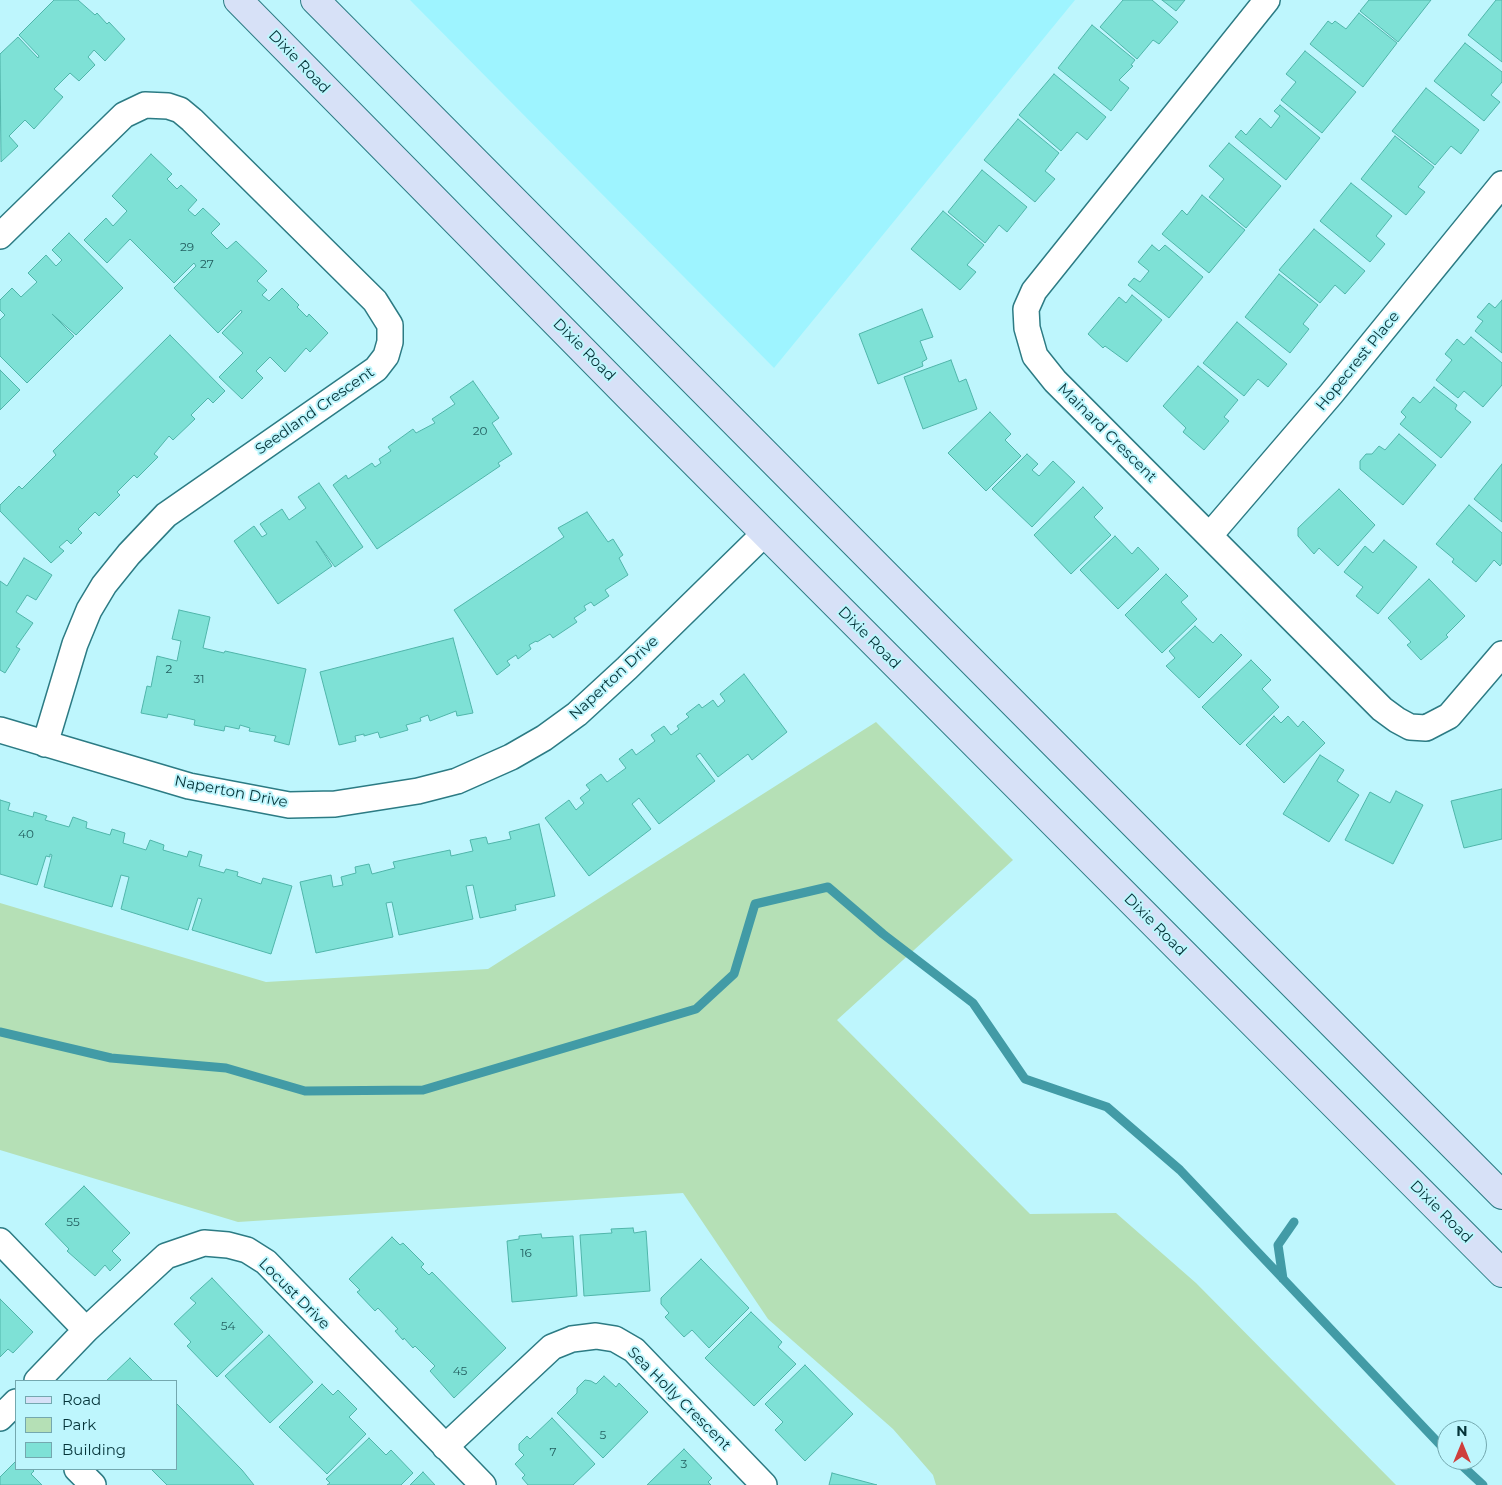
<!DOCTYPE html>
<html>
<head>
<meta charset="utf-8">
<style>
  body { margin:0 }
  #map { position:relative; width:1502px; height:1485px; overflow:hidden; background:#bef6fd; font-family:Montserrat,sans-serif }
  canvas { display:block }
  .legend { position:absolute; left:15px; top:1380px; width:162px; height:90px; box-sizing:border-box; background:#bef6fd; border:1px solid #74a8af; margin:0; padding:6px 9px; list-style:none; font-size:15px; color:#053439 }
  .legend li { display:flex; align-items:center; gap:10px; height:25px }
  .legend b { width:25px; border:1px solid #74a8af }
  .north { position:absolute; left:1437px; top:1420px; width:50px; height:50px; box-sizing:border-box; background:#bef6fd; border:1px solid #74a8af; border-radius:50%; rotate:0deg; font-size:14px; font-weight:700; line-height:20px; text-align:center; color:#053439 }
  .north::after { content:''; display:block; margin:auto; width:18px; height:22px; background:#ce3f3c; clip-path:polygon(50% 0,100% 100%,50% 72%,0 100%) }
</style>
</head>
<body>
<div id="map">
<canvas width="1502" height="1485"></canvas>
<ul class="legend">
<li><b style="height:6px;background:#d7e1f7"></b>Road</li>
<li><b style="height:14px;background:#b5e0b6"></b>Park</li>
<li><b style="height:14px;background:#7ee1d6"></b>Building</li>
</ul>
<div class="north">N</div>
</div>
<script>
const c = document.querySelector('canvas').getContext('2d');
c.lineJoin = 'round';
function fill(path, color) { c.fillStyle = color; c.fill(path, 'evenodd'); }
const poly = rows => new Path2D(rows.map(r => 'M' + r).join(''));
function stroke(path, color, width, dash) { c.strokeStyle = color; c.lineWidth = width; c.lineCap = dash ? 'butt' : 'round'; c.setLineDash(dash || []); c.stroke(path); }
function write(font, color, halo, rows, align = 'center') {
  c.font = font + ' Montserrat,sans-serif'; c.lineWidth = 4; c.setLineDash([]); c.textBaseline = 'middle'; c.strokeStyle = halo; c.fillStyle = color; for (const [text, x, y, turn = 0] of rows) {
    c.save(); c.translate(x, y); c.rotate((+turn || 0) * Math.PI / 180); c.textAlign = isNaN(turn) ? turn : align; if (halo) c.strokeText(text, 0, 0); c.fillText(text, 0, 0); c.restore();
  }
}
const built = poly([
  [410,0,1075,0,774,368]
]);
const green = poly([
  [876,722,1013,860,837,1020,1030,1214,1116,1213,1196,1283,1396,1485,936,1485,933,1475,893,1429,768,1319,683,1193,238,1222,0,1150,0,903,266,982,488,969]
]);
const stream = poly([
  [0,1032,111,1058,226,1068,305,1091,423,1090,696,1009,734,974,755,904,828,887,883,934,973,1003,1025,1079,1107,1107,1180,1170,1447,1452],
  [1283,1279,1278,1245,1294,1222],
  [1456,1460,1483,1485]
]);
const building = poly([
  [54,0,78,0,95,15,97,13,107,24,109,22,125,39,105,61,94,50,88,57,95,65,79,81,70,73,54,89,63,97,34,129,25,120,9,136,18,146,1,162,0,54,18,37,38,58,39,56,19,35,54,0],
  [1123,0,1152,0,1178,22,1159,44,1153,40,1137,59,1100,27,1123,0],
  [1162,0,1185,0,1176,11,1162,0],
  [1369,0,1431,0,1398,42,1360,11,1369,0],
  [1496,0,1502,0,1502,62,1468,35,1496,0],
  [1359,13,1397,43,1363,87,1310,44,1328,21,1332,24,1335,21,1346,29,1359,13],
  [1092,25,1135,60,1131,65,1133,66,1119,80,1129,88,1111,111,1058,68,1092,25],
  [1465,43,1502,72,1502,82,1491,95,1500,102,1484,121,1434,81,1465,43],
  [1305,51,1356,92,1322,133,1281,100,1296,82,1286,74,1305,51],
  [1054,74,1106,117,1087,140,1077,132,1061,151,1019,115,1054,74],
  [1426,88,1479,130,1461,154,1451,146,1435,165,1392,131,1426,88],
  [1280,105,1320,138,1286,180,1235,137,1241,130,1246,135,1260,118,1271,128,1280,116,1274,111,1280,105],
  [1018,119,1059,153,1045,171,1055,179,1035,202,984,160,1018,119],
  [1395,136,1434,167,1418,187,1425,192,1406,215,1361,179,1395,136],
  [1229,143,1281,186,1246,228,1209,197,1224,179,1209,166,1229,143],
  [151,154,172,174,167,179,177,189,181,185,197,200,188,210,195,216,203,208,220,224,211,233,227,249,236,241,267,271,257,281,267,290,262,295,269,301,282,288,299,305,297,307,307,317,309,314,328,333,310,352,306,348,285,372,270,357,256,371,263,378,242,399,219,377,243,353,222,333,242,312,241,310,218,333,174,288,196,266,194,263,174,283,130,239,107,263,84,240,106,218,113,226,127,211,112,196,151,154],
  [982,170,1027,207,1007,232,999,225,985,243,948,212,982,170],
  [1351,183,1392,216,1376,236,1385,244,1370,262,1320,221,1351,183],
  [1202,195,1245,230,1209,273,1162,234,1182,210,1187,215,1202,195],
  [943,211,984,245,967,265,976,272,960,290,911,249,943,211],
  [1314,229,1365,271,1345,294,1335,285,1320,303,1279,270,1314,229],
  [69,233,123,288,76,335,52,314,74,336,27,383,0,356,0,320,5,315,0,310,0,300,12,288,21,297,37,282,28,273,46,255,56,266,62,260,52,250,69,233],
  [1152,245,1159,251,1165,245,1203,277,1169,318,1128,285,1134,278,1140,282,1149,271,1138,262,1152,245],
  [1279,274,1318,305,1303,324,1309,329,1290,353,1245,317,1279,274],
  [1132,295,1162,320,1127,362,1105,346,1103,348,1088,334,1119,297,1126,303,1132,295],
  [1502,300,1502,353,1475,331,1483,321,1477,317,1489,303,1495,308,1502,300],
  [922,309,933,337,920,341,927,359,922,362,923,366,878,384,859,334,922,309],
  [1237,322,1287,364,1268,387,1258,379,1244,396,1203,363,1237,322],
  [170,335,225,391,213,403,208,398,191,415,195,419,173,440,169,436,154,454,158,457,137,478,134,475,117,492,120,495,99,516,95,512,78,529,82,533,71,544,67,540,59,547,64,551,51,563,0,511,0,505,19,486,22,489,56,455,53,451,170,335],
  [1471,337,1502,363,1502,385,1483,407,1464,391,1458,398,1436,380,1452,360,1445,354,1457,339,1464,345,1471,337],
  [951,360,959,382,966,379,977,409,923,429,904,377,951,360],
  [1198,366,1238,400,1224,417,1229,421,1204,450,1183,432,1186,428,1163,406,1198,366],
  [0,370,20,390,0,410,0,370],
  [473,381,499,418,492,423,512,454,498,463,500,466,377,549,333,485,346,475,348,479,372,463,375,467,381,463,379,459,391,451,388,447,413,429,416,433,435,423,432,419,455,404,450,397,473,381],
  [1434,387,1457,405,1455,409,1471,422,1441,458,1400,424,1406,417,1401,412,1413,397,1420,403,1434,387],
  [990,412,1011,434,1005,440,1021,456,986,491,948,453,990,412],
  [1399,434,1436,465,1403,505,1360,469,1360,461,1366,454,1372,454,1379,446,1385,450,1399,434],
  [1027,454,1038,464,1032,470,1039,476,1053,461,1075,482,1032,527,992,489,1027,454],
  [1502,464,1502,522,1474,499,1502,464],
  [319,483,363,547,335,567,316,541,332,566,278,604,234,541,254,526,262,537,267,534,260,524,282,509,289,520,306,508,298,497,319,483],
  [1083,487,1103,508,1094,517,1111,535,1071,574,1034,535,1083,487],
  [1339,489,1375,525,1338,566,1319,548,1314,554,1298,536,1298,528,1339,489],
  [1469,505,1502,533,1502,563,1500,566,1494,560,1476,582,1452,562,1454,559,1436,544,1469,505],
  [587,512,608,542,613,539,623,555,619,558,628,575,605,590,609,596,594,606,591,602,584,606,586,610,574,618,577,622,553,638,550,634,537,642,536,641,529,645,531,649,518,659,516,655,507,661,510,665,497,675,454,610,564,537,558,528,587,512],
  [1115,536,1132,554,1138,547,1159,569,1118,609,1080,570,1115,536],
  [1384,540,1417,567,1378,614,1356,596,1363,587,1344,572,1365,546,1373,553,1384,540],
  [24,558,52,575,36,600,27,595,16,612,33,623,16,647,20,649,5,673,0,670,0,581,7,586,24,558],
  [1166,574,1188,596,1181,602,1197,619,1162,653,1125,615,1166,574],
  [1429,579,1465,616,1446,635,1448,637,1421,660,1407,645,1411,642,1388,618,1429,579],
  [179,610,210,617,203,648,224,653,225,651,306,669,289,745,274,741,276,736,249,731,250,728,240,725,239,729,225,726,224,731,194,725,195,720,168,714,167,718,141,713,147,686,151,687,157,656,177,661,181,641,172,639,179,610],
  [1195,626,1213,643,1221,634,1242,655,1199,698,1166,666,1175,658,1169,651,1195,626],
  [453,638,473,713,457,716,456,711,430,721,428,715,420,718,421,721,406,725,408,730,380,738,378,732,364,736,364,734,355,736,356,741,339,745,320,672,453,638],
  [1251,660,1271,680,1262,689,1279,707,1240,745,1202,707,1251,660],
  [744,674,787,732,752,760,748,754,718,777,700,753,696,756,715,781,659,824,639,798,632,804,651,829,589,876,545,818,569,800,576,810,584,803,580,798,590,790,586,785,601,774,607,782,626,768,619,759,632,749,636,755,655,741,651,735,664,726,671,735,679,729,677,726,689,717,686,714,699,704,702,708,713,700,718,707,725,701,720,694,744,674],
  [1274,716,1281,723,1288,716,1298,727,1303,721,1325,743,1284,783,1246,745,1274,716],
  [1320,755,1344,770,1337,781,1359,795,1329,842,1283,814,1320,755],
  [1502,789,1502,839,1464,848,1451,801,1502,789],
  [1396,791,1423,805,1393,864,1345,840,1370,792,1390,803,1396,791],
  [0,800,10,803,8,810,33,817,34,812,47,816,45,820,69,827,73,817,87,822,86,828,110,835,112,829,125,833,123,843,146,850,150,840,164,845,163,850,187,857,189,851,202,855,199,866,224,873,226,869,238,872,237,876,261,884,263,878,292,886,271,954,192,930,202,899,198,898,188,930,121,909,129,877,121,875,112,907,44,887,52,855,50,854,50,857,46,856,37,885,0,874,0,800],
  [539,824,555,896,515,905,516,910,480,918,473,885,466,886,473,919,399,935,392,902,386,903,393,937,316,953,300,882,331,875,333,887,343,885,341,877,356,873,355,867,369,864,372,874,395,868,393,862,450,850,451,856,473,851,470,840,486,837,488,844,511,839,509,832,539,824],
  [84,1186,130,1233,112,1251,121,1260,110,1271,105,1265,95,1276,67,1251,69,1249,45,1224,84,1186],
  [633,1228,634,1233,646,1231,650,1291,584,1296,580,1235,612,1233,611,1229,633,1228],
  [541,1234,542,1238,573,1236,577,1296,512,1302,507,1241,519,1239,519,1236,541,1234],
  [392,1237,400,1245,403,1243,424,1264,421,1267,429,1275,432,1272,506,1348,454,1398,430,1371,435,1366,415,1346,413,1348,404,1338,403,1340,395,1331,398,1329,378,1308,375,1311,357,1292,360,1290,349,1279,392,1237],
  [701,1259,749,1308,709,1348,692,1330,684,1337,665,1317,669,1313,661,1304,661,1298,701,1259],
  [212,1278,263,1332,217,1377,187,1346,191,1342,174,1324,196,1303,190,1298,212,1278],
  [0,1299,33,1332,13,1353,8,1349,0,1357,0,1299],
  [751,1312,782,1342,778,1347,796,1364,754,1406,705,1358,751,1312],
  [269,1335,313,1382,270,1423,225,1376,269,1335],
  [130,1358,153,1381,106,1381,130,1358],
  [805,1365,853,1414,805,1461,775,1430,783,1422,765,1404,805,1365],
  [604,1376,616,1387,619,1383,648,1412,603,1458,557,1413,577,1393,577,1388,585,1380,591,1381,596,1384,604,1376],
  [322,1384,333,1395,338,1390,357,1409,349,1417,366,1434,327,1474,279,1427,322,1384],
  [176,1403,242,1470,254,1485,167,1485,151,1469,176,1469,176,1403],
  [552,1418,595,1464,573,1485,528,1485,522,1478,525,1475,515,1464,524,1455,519,1450,519,1444,527,1436,530,1439,552,1418],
  [369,1438,386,1455,391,1450,413,1473,401,1485,327,1485,330,1483,326,1479,369,1438],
  [684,1449,712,1478,708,1482,711,1485,647,1485,684,1449],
  [16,1461,16,1469,32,1469,34,1471,31,1474,42,1485,0,1485,0,1477,16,1461],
  [423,1472,435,1485,410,1485,423,1472],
  [832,1473,877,1485,829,1485,832,1473]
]);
const street = poly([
  [1267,0,1034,291,1026,309,1027,328,1035,356,1055,381,1382,709,1397,720,1410,727,1426,728,1449,716,1502,654],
  [0,236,124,115,145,105,168,106,180,110,192,120,375,301,390,325,390,342,386,356,376,369,166,515,129,554,104,585,89,610,75,644,45,744],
  [1210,535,1331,394,1502,184],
  [0,730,189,786,289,805,335,804,418,791,457,781,511,757,544,738,577,714,627,668,765,533],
  [0,1241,86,1330],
  [37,1381,86,1330,166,1256,204,1243,228,1245,247,1250,266,1262,483,1485],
  [0,1418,16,1402],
  [445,1447,552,1347,572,1339,596,1336,615,1339,634,1350,764,1485],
  [77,1469,93,1485]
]);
const secondary = poly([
  [238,0,631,399,1502,1273],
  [315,0,1502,1195]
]);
const numberNames = [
  ["29",187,247],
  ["27",207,264],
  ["20",480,431],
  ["2",169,669],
  ["31",199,679],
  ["40",26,834],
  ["55",73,1222],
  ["16",526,1253],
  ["54",228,1326],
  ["45",460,1371],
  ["5",603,1435],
  ["7",553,1452],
  ["3",684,1464]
];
const streetNames = [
  ["Dixie Road",299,62,46],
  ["Dixie Road",584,350,45],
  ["Hopecrest Place",1358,361,-51],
  ["Seedland Crescent",315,411,-35],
  ["Mainard Crescent",1107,433,45],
  ["Dixie Road",869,638,45],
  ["Naperton Drive",614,678,-43],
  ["Naperton Drive",231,792,11],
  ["Dixie Road",1155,925,45],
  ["Dixie Road",1441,1212,45],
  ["Locust Drive",294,1294,45],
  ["Sea Holly Crescent",679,1399,45]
];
fill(built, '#9ef4ff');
fill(green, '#b5e0b6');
stroke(stream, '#429ba6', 9);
fill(building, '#7ee1d6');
stroke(building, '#50b5aa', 1);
stroke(street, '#2c7b84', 28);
stroke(secondary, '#2c7b84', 30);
stroke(street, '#fff', 25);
stroke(secondary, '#d7e1f7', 28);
write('12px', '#235f60', null, numberNames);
write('15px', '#053439', '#bef6fd', streetNames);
</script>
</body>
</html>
